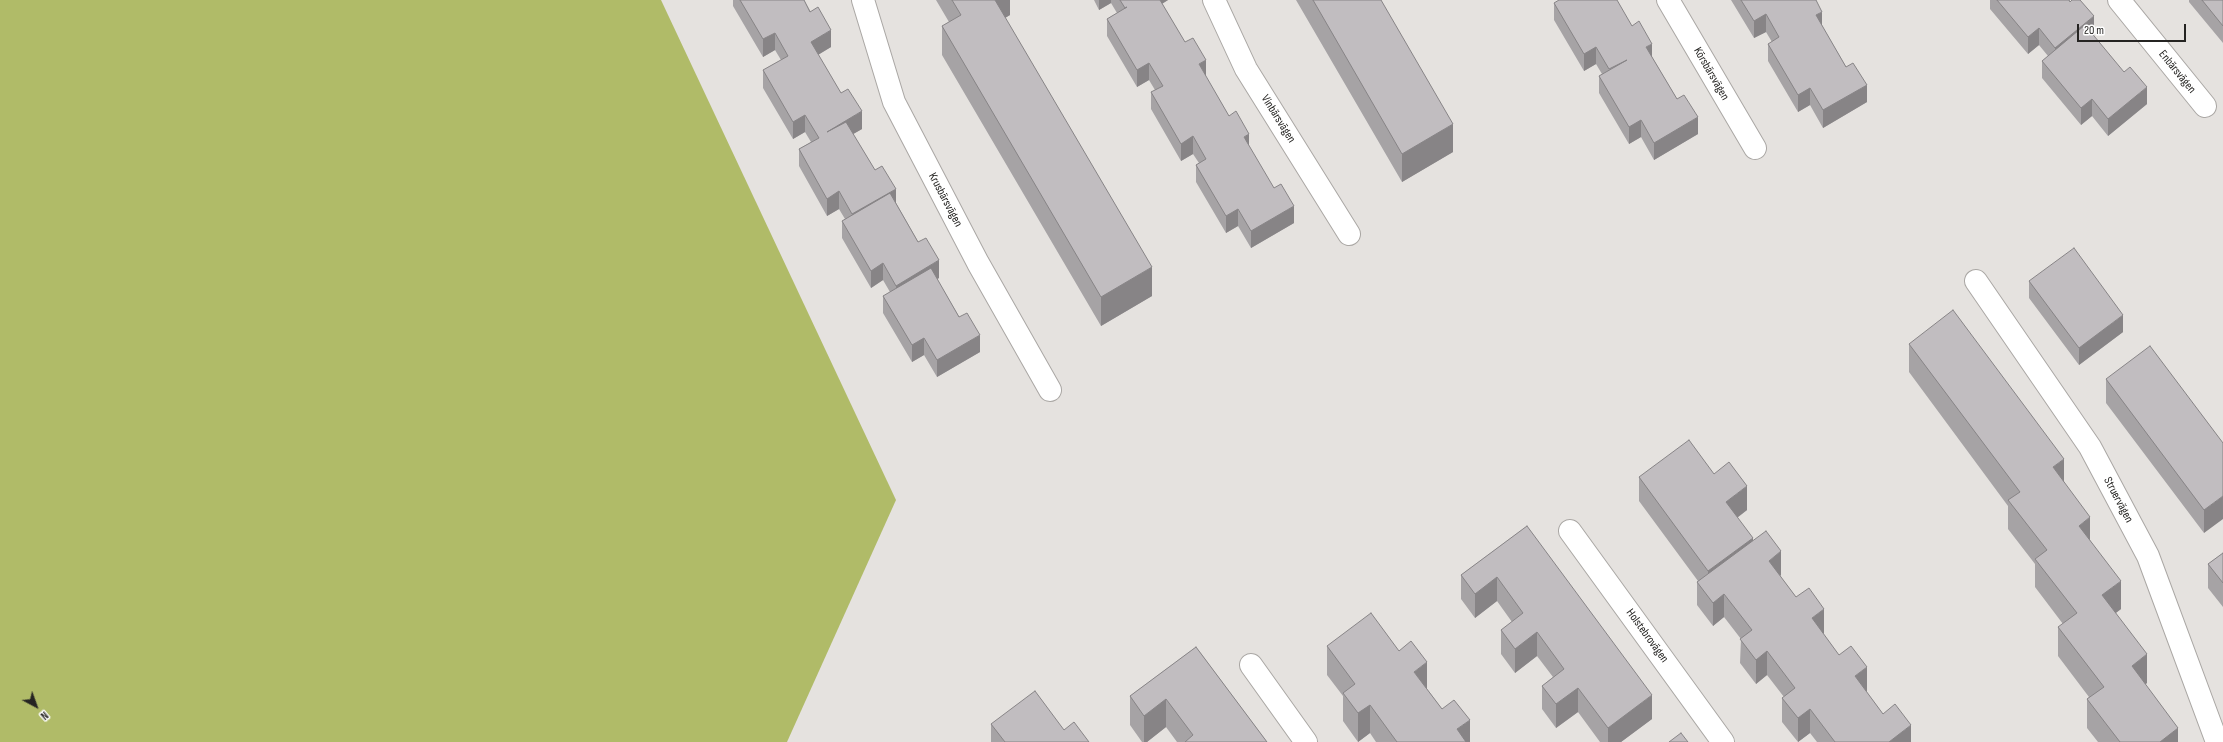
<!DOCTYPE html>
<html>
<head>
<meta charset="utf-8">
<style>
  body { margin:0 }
  #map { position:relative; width:2223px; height:742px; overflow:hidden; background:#e5e2df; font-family:"Sofia Sans Condensed",sans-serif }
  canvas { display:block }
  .north { position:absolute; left:16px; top:686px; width:40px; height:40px; -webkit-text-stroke:3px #fff; paint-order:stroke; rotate:139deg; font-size:11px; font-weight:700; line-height:16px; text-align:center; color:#252422 }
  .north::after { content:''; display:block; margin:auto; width:14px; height:18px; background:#252422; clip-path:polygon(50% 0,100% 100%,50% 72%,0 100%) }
  .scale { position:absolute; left:2077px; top:24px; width:109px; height:18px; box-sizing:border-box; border:2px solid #252422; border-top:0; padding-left:5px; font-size:12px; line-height:14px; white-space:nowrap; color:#252422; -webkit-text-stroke:3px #fff; paint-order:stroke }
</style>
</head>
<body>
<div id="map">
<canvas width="2223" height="742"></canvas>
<div class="north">N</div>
<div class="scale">20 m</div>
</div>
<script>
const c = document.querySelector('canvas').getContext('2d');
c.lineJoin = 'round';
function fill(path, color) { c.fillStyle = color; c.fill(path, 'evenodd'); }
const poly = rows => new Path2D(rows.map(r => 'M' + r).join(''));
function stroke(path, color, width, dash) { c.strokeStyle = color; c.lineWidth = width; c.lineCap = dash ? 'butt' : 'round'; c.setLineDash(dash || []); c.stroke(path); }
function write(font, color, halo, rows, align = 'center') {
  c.font = font + ' "Sofia Sans Condensed",sans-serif'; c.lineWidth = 4; c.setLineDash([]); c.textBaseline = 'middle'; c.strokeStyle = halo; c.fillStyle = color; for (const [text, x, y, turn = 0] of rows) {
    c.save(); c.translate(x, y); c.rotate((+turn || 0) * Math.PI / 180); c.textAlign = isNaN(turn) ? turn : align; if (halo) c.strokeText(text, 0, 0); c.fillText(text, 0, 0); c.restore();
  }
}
const forest = poly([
  [0,0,661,0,896,500,787,742,0,742]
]);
const minor = poly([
  [863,0,894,102,978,263,1050,390],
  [1214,0,1246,69,1349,234],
  [1668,0,1755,148],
  [2119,0,2205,106],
  [1976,281,2090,447,2148,556,2217,742],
  [1570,531,1723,742],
  [1251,665,1306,742]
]);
const wall = poly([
  [733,0,804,0,831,47,818,55,862,129,853,134,875,170,896,203,939,278,937,279,980,352,937,377,924,355,912,362,883,313,883,296,890,292,883,280,871,288,842,238,842,221,845,219,839,209,827,216,799,166,799,149,811,142,805,132,793,139,763,88,763,70,781,60,775,50,763,57,733,6],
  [936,0,1010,0,1010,15,1005,18,1152,296,1101,326,942,55,942,26,949,22],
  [1094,0,1168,0,1162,4,1229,116,1249,147,1294,223,1251,248,1238,226,1226,233,1196,182,1196,165,1199,163,1193,154,1181,161,1151,109,1151,92,1155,90,1149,80,1137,87,1107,36,1107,19,1117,13,1111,3,1099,10],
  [1296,0,1381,0,1453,152,1402,182],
  [1731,0,1816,0,1822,26,1867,102,1823,128,1810,105,1798,112,1768,61,1768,44,1772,42,1766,32,1754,38],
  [1990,0,2069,0,2094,33,2092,34,2147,104,2108,136,2092,116,2081,125,2042,78,2042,61,2048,56,2039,45,2028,54,1990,9],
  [2189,0,2223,0,2223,43,2189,2],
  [1554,3,1632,26,1652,57,1698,134,1654,160,1641,137,1629,144,1599,93,1599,76,1602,74,1596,64,1584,71,1554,20],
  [2029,281,2123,332,2079,365,2029,298],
  [1909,344,2064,482,2121,609,2116,613,2147,683,2145,684,2178,742,2098,742,2087,728,2087,699,2089,697,2058,656,2058,627,2063,624,2035,587,2035,564,2008,529,2008,506,1909,372],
  [2106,379,2223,443,2204,533,2106,403],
  [1714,474,1747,510,1737,518,1753,541,1781,575,1780,576,1796,597,1824,633,1823,634,1883,714,1911,742,1817,742,1810,733,1798,742,1782,722,1782,698,1784,697,1767,675,1756,684,1740,663,1741,639,1724,617,1713,626,1697,605,1697,582,1698,581,1639,501,1639,477],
  [1527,526,1652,719,1621,742,1600,742,1578,712,1556,728,1542,709,1542,686,1553,677,1537,656,1515,673,1501,654,1501,630,1512,622,1497,601,1475,618,1461,599,1461,575],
  [2223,553,2223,607,2208,588,2208,564],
  [1327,646,1427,689,1442,709,1470,742,1376,742,1370,733,1358,742,1343,721,1343,696,1327,675],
  [1196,647,1267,742,1177,742,1166,727,1147,742,1142,742,1130,725,1130,696],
  [991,724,1064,730,1089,742,991,742]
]);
const shadedWall = poly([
  [993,0,1010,0,1010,15,993,25],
  [1099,0,1111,0,1111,3,1099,10],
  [1155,0,1168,0,1155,8],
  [1822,12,1822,29,1816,15],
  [1766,14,1766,32,1754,38,1754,21],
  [2094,16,2094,33,2055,65,2055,48],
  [2039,28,2039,45,2028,54,2028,37],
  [831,30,831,47,811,59,811,42],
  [775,33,775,50,763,57,763,39],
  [1652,44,1652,61,1646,47],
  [1596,47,1596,64,1584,71,1584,54],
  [1206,60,1206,77,1199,64],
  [1149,63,1149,80,1137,87,1137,70],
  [1867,85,1867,102,1823,128,1823,110],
  [2147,87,2147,104,2108,136,2108,119],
  [1810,88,1810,105,1798,112,1798,95],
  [2092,99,2092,116,2081,125,2081,108],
  [862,111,862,129,827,149,827,132],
  [805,115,805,132,793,139,793,122],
  [1698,117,1698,134,1654,160,1654,143],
  [1641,120,1641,137,1629,144,1629,127],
  [1453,124,1453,152,1402,182,1402,154],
  [1249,134,1249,151,1244,137],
  [1193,136,1193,154,1181,161,1181,144],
  [896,189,896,206,852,231,852,214],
  [839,191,839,209,827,216,827,199],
  [1294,206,1294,223,1251,248,1251,231],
  [1238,209,1238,226,1226,233,1226,216],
  [939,260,939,278,896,303,896,286],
  [883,263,883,280,871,288,871,271],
  [1152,267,1152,296,1101,326,1101,297],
  [2123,315,2123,332,2079,365,2079,348],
  [980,335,980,352,937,377,937,360],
  [924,338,924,355,912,362,912,345],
  [2064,459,2064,488,2053,467],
  [1747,486,1747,510,1726,526,1726,502],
  [2223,496,2223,519,2204,533,2204,510],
  [2090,517,2090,546,2079,526],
  [1753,538,1753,562,1708,595,1708,571],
  [1781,551,1781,575,1769,584,1769,561],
  [1497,577,1497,601,1475,618,1475,594],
  [2121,581,2121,609,2102,623,2102,595],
  [1724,594,1724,617,1713,626,1713,603],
  [1824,609,1824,633,1812,642,1812,618],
  [1537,632,1537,656,1515,673,1515,649],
  [1767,651,1767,675,1756,684,1756,660],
  [2147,654,2147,683,2132,695,2132,666],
  [1427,662,1427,691,1414,672],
  [1867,667,1867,691,1855,700,1855,676],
  [1578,688,1578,712,1556,728,1556,704],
  [1652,695,1652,719,1621,742,1608,742,1608,728],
  [1166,699,1166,727,1147,742,1144,742,1144,716],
  [1370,705,1370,733,1358,742,1358,713],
  [1810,709,1810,733,1798,742,1798,718],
  [1470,720,1470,742,1457,742,1457,729],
  [1911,725,1911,742,1889,742],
  [2178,728,2178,742,2160,742]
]);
const building = poly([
  [740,0,804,0,810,12,818,7,831,30,811,42,841,93,848,89,862,111,827,132,846,122,875,170,882,166,896,189,852,214,839,191,827,199,799,149,819,138,805,115,793,122,763,70,788,56,775,33,763,39,740,0],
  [952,0,995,0,1152,267,1101,297,942,26,961,15,952,0],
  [1120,0,1160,0,1185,42,1193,38,1206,60,1199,64,1229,116,1236,111,1249,134,1244,137,1274,188,1281,184,1294,206,1251,231,1238,209,1226,216,1196,165,1206,159,1193,136,1181,144,1151,92,1163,86,1149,63,1137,70,1107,19,1127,7,1125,8,1120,0],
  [1313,0,1381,0,1453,124,1402,154,1313,0],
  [1559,0,1617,0,1632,26,1639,21,1652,44,1646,47,1677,99,1684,95,1698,117,1654,143,1641,120,1629,127,1599,76,1627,60,1609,69,1596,47,1584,54,1554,3,1559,0],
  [1741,0,1816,0,1822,12,1816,15,1846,67,1853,63,1867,85,1823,110,1810,88,1798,95,1768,44,1779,37,1766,14,1754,21,1741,0],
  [1997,0,2069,0,2070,2,2072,0,2080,0,2094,16,2055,48,2039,28,2028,37,1997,0],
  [2202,0,2223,0,2223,26,2202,0],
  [2085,25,2124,72,2130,67,2147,87,2108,119,2092,99,2081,108,2042,61,2085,25],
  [890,193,918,242,926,238,939,260,896,286,883,263,871,271,842,221,890,193],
  [2074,248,2123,315,2079,348,2029,281,2074,248],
  [931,268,959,317,967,313,980,335,937,360,924,338,912,345,883,296,931,268],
  [1953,310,2064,459,2053,467,2090,517,2079,526,2121,581,2102,595,2147,654,2132,666,2178,728,2160,742,2120,742,2087,699,2104,687,2058,627,2077,613,2035,559,2047,550,2008,500,2020,492,1909,344,1953,310],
  [2150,346,2223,443,2223,496,2204,510,2106,379,2150,346],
  [1689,440,1714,474,1729,462,1747,486,1726,502,1753,538,1708,571,1639,477,1689,440],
  [1527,526,1652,695,1608,728,1578,688,1556,704,1542,686,1564,669,1537,632,1515,649,1501,630,1523,613,1497,577,1475,594,1461,575,1527,526],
  [1766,531,1781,551,1769,561,1796,597,1809,588,1824,609,1812,618,1839,655,1851,646,1867,667,1855,676,1883,714,1895,704,1911,725,1889,742,1835,742,1810,709,1798,718,1782,698,1795,688,1767,651,1756,660,1740,639,1752,630,1724,594,1713,603,1697,582,1766,531],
  [2223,553,2223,583,2208,564,2223,553],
  [1371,613,1399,651,1411,641,1427,662,1414,672,1442,709,1454,700,1470,720,1457,729,1466,742,1397,742,1370,705,1358,713,1343,693,1355,684,1327,646,1371,613],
  [1196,647,1267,742,1185,742,1193,735,1166,699,1144,716,1130,696,1196,647],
  [1035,691,1064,730,1074,722,1089,742,1005,742,991,724,1035,691],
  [1681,733,1688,742,1669,742,1681,733]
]);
const streetNames = [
  ["Enbärsvägen",2177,72,51],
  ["Körsbärsvägen",1711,74,60],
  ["Vinbärsvägen",1278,119,58],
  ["Krusbärsvägen",945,200,62],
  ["Struervägen",2118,500,62],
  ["Holstebrovägen",1647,636,54]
];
fill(forest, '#b0bb68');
stroke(minor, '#aaa7a4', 24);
stroke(minor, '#fff', 22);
fill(wall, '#a6a3a5');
fill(shadedWall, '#878486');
fill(building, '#c1bdc0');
stroke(building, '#878486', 1);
write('12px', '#252422', '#fff', streetNames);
</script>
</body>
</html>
